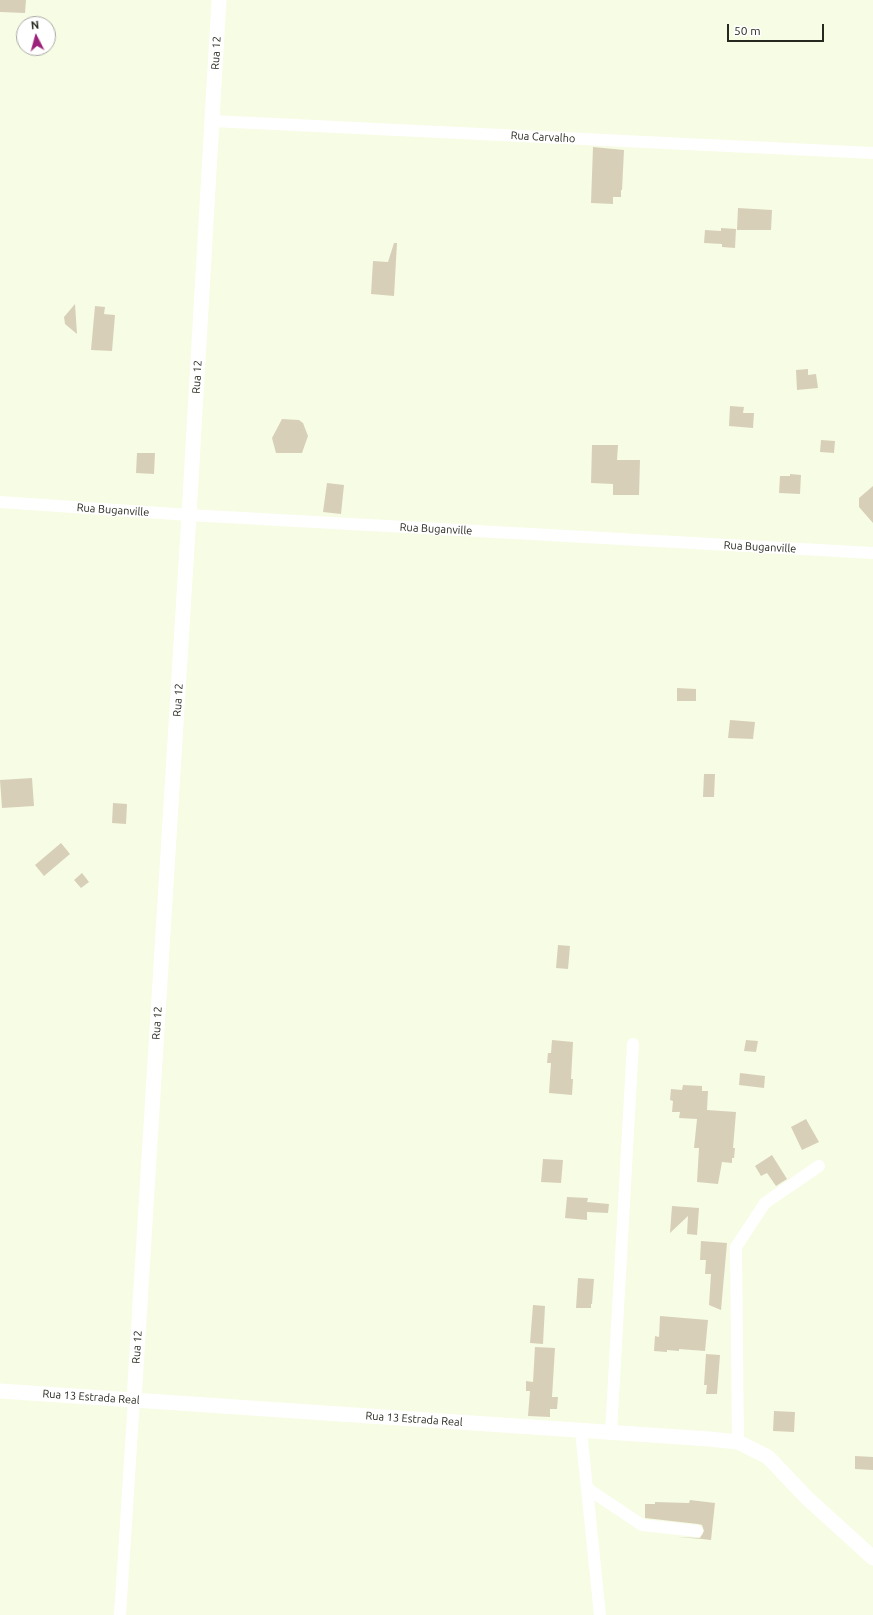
<!DOCTYPE html>
<html>
<head>
<meta charset="utf-8">
<style>
  body { margin:0 }
  #map { position:relative; width:873px; height:1615px; overflow:hidden; background:#f7fce4; font-family:Ubuntu,sans-serif }
  canvas { display:block }
  .north { position:absolute; left:16px; top:16px; width:40px; height:40px; box-sizing:border-box; background:#fff; border:1px solid #a9a9a5; border-radius:50%; rotate:354deg; font-size:11px; font-weight:700; line-height:16px; text-align:center; color:#27281f }
  .north::after { content:''; display:block; margin:auto; width:14px; height:18px; background:#9d227a; clip-path:polygon(50% 0,100% 100%,50% 72%,0 100%) }
  .scale { position:absolute; left:727px; top:24px; width:97px; height:18px; box-sizing:border-box; border:2px solid #27281f; border-top:0; padding-left:5px; font-size:12px; line-height:14px; white-space:nowrap; color:#27281f; -webkit-text-stroke:3px #fff; paint-order:stroke }
</style>
</head>
<body>
<div id="map">
<canvas width="873" height="1615"></canvas>
<div class="north">N</div>
<div class="scale">50 m</div>
</div>
<script>
const c = document.querySelector('canvas').getContext('2d');
c.lineJoin = 'round';
function fill(path, color) { c.fillStyle = color; c.fill(path, 'evenodd'); }
const poly = rows => new Path2D(rows.map(r => 'M' + r).join(''));
function stroke(path, color, width, dash) { c.strokeStyle = color; c.lineWidth = width; c.lineCap = dash ? 'butt' : 'round'; c.setLineDash(dash || []); c.stroke(path); }
function write(font, color, halo, rows, align = 'center') {
  c.font = font + ' Ubuntu,sans-serif'; c.lineWidth = 3; c.setLineDash([]); c.textBaseline = 'middle'; c.strokeStyle = halo; c.fillStyle = color; for (const [text, x, y, turn = 0] of rows) {
    c.save(); c.translate(x, y); c.rotate((+turn || 0) * Math.PI / 180); c.textAlign = isNaN(turn) ? turn : align; if (halo) c.strokeText(text, 0, 0); c.fillText(text, 0, 0); c.restore();
  }
}
const building = poly([
  [0,0,26,0,25,13,0,12],
  [593,147,624,150,622,190,621,190,621,197,613,197,613,204,591,203],
  [738,208,772,210,771,230,737,230],
  [721,228,736,229,735,248,722,247,722,244,704,243,705,230,721,231],
  [394,243,397,243,394,296,371,294,373,261,388,262],
  [75,304,77,334,65,324,64,317],
  [95,306,105,307,104,314,115,315,112,351,91,350],
  [808,369,808,375,816,374,818,388,797,390,796,370],
  [730,406,744,407,743,413,754,413,753,428,729,426],
  [282,419,299,420,303,423,308,436,302,453,276,453,272,438],
  [821,440,835,441,834,453,820,452],
  [592,445,618,445,617,460,640,460,639,495,613,495,613,484,591,483],
  [137,453,155,453,154,474,136,473],
  [790,474,801,475,800,494,779,493,780,476,790,476],
  [327,483,344,485,341,514,323,512],
  [873,486,873,523,859,507,859,498],
  [677,688,696,689,696,701,677,701],
  [730,720,755,722,753,739,728,738],
  [704,774,715,774,714,797,703,797],
  [32,778,34,806,2,808,0,780],
  [113,803,127,804,126,824,112,823],
  [61,843,70,854,44,876,35,865],
  [82,873,89,882,81,888,74,880],
  [558,945,570,946,568,969,556,968],
  [552,1040,573,1042,571,1079,573,1079,572,1095,549,1093,551,1063,547,1063,548,1053,551,1053],
  [746,1040,758,1041,756,1052,744,1051],
  [740,1073,765,1076,764,1088,739,1085],
  [683,1085,702,1086,702,1091,708,1091,707,1110,736,1112,733,1148,735,1148,734,1158,732,1158,732,1163,722,1162,718,1184,697,1182,699,1148,694,1148,697,1119,679,1118,680,1112,672,1112,673,1101,670,1100,671,1089,682,1090],
  [806,1119,819,1142,802,1150,791,1127],
  [772,1155,787,1179,776,1186,767,1173,761,1176,755,1166],
  [543,1159,563,1160,561,1183,541,1182],
  [567,1197,588,1198,587,1202,609,1204,608,1213,587,1212,587,1220,565,1218],
  [672,1206,699,1208,697,1235,687,1234,688,1216,670,1233],
  [701,1241,727,1243,721,1310,709,1305,711,1274,705,1274,706,1260,700,1260],
  [578,1278,594,1279,592,1304,591,1304,591,1308,576,1308],
  [533,1305,545,1306,543,1344,530,1343],
  [660,1316,708,1320,705,1351,679,1349,679,1351,667,1350,667,1352,654,1351,655,1336,659,1337],
  [535,1347,555,1348,552,1397,558,1397,557,1409,550,1409,550,1417,528,1416,530,1391,526,1391,526,1381,533,1382],
  [706,1354,720,1355,717,1394,706,1394,707,1385,704,1385],
  [774,1411,795,1412,794,1432,773,1431],
  [855,1456,873,1457,873,1470,855,1469],
  [690,1500,715,1503,711,1540,702,1539,677,1537,700,1538,704,1531,702,1525,698,1524,645,1518,645,1504,655,1504,655,1502,689,1503]
]);
const minor = poly([
  [212,121,873,153],
  [0,502,189,515,873,553],
  [581,1431,600,1615],
  [611,1433,633,1044],
  [738,1442,736,1247,765,1203,819,1166],
  [588,1489,642,1525,697,1531],
  [120,1615,134,1400]
]);
const tertiary = poly([
  [0,1391,709,1439,738,1442,768,1457,807,1498,873,1558],
  [134,1400,189,515,219,0]
]);
const streetNames = [
  ["Rua 12",216,53,-87],
  ["Rua Carvalho",543,137,3],
  ["Rua 12",197,377,-87],
  ["Rua Buganville",113,510,4],
  ["Rua Buganville",436,529,3],
  ["Rua Buganville",760,547,3],
  ["Rua 12",178,700,-86],
  ["Rua 12",157,1023,-86],
  ["Rua 12",137,1347,-86],
  ["Rua 13 Estrada Real",91,1397,4],
  ["Rua 13 Estrada Real",414,1419,4]
];
fill(building, '#d8cfb9');
stroke(minor, '#fff', 12);
stroke(tertiary, '#fff', 15);
write('11px', '#27281f', '#fff', streetNames);
</script>
</body>
</html>
